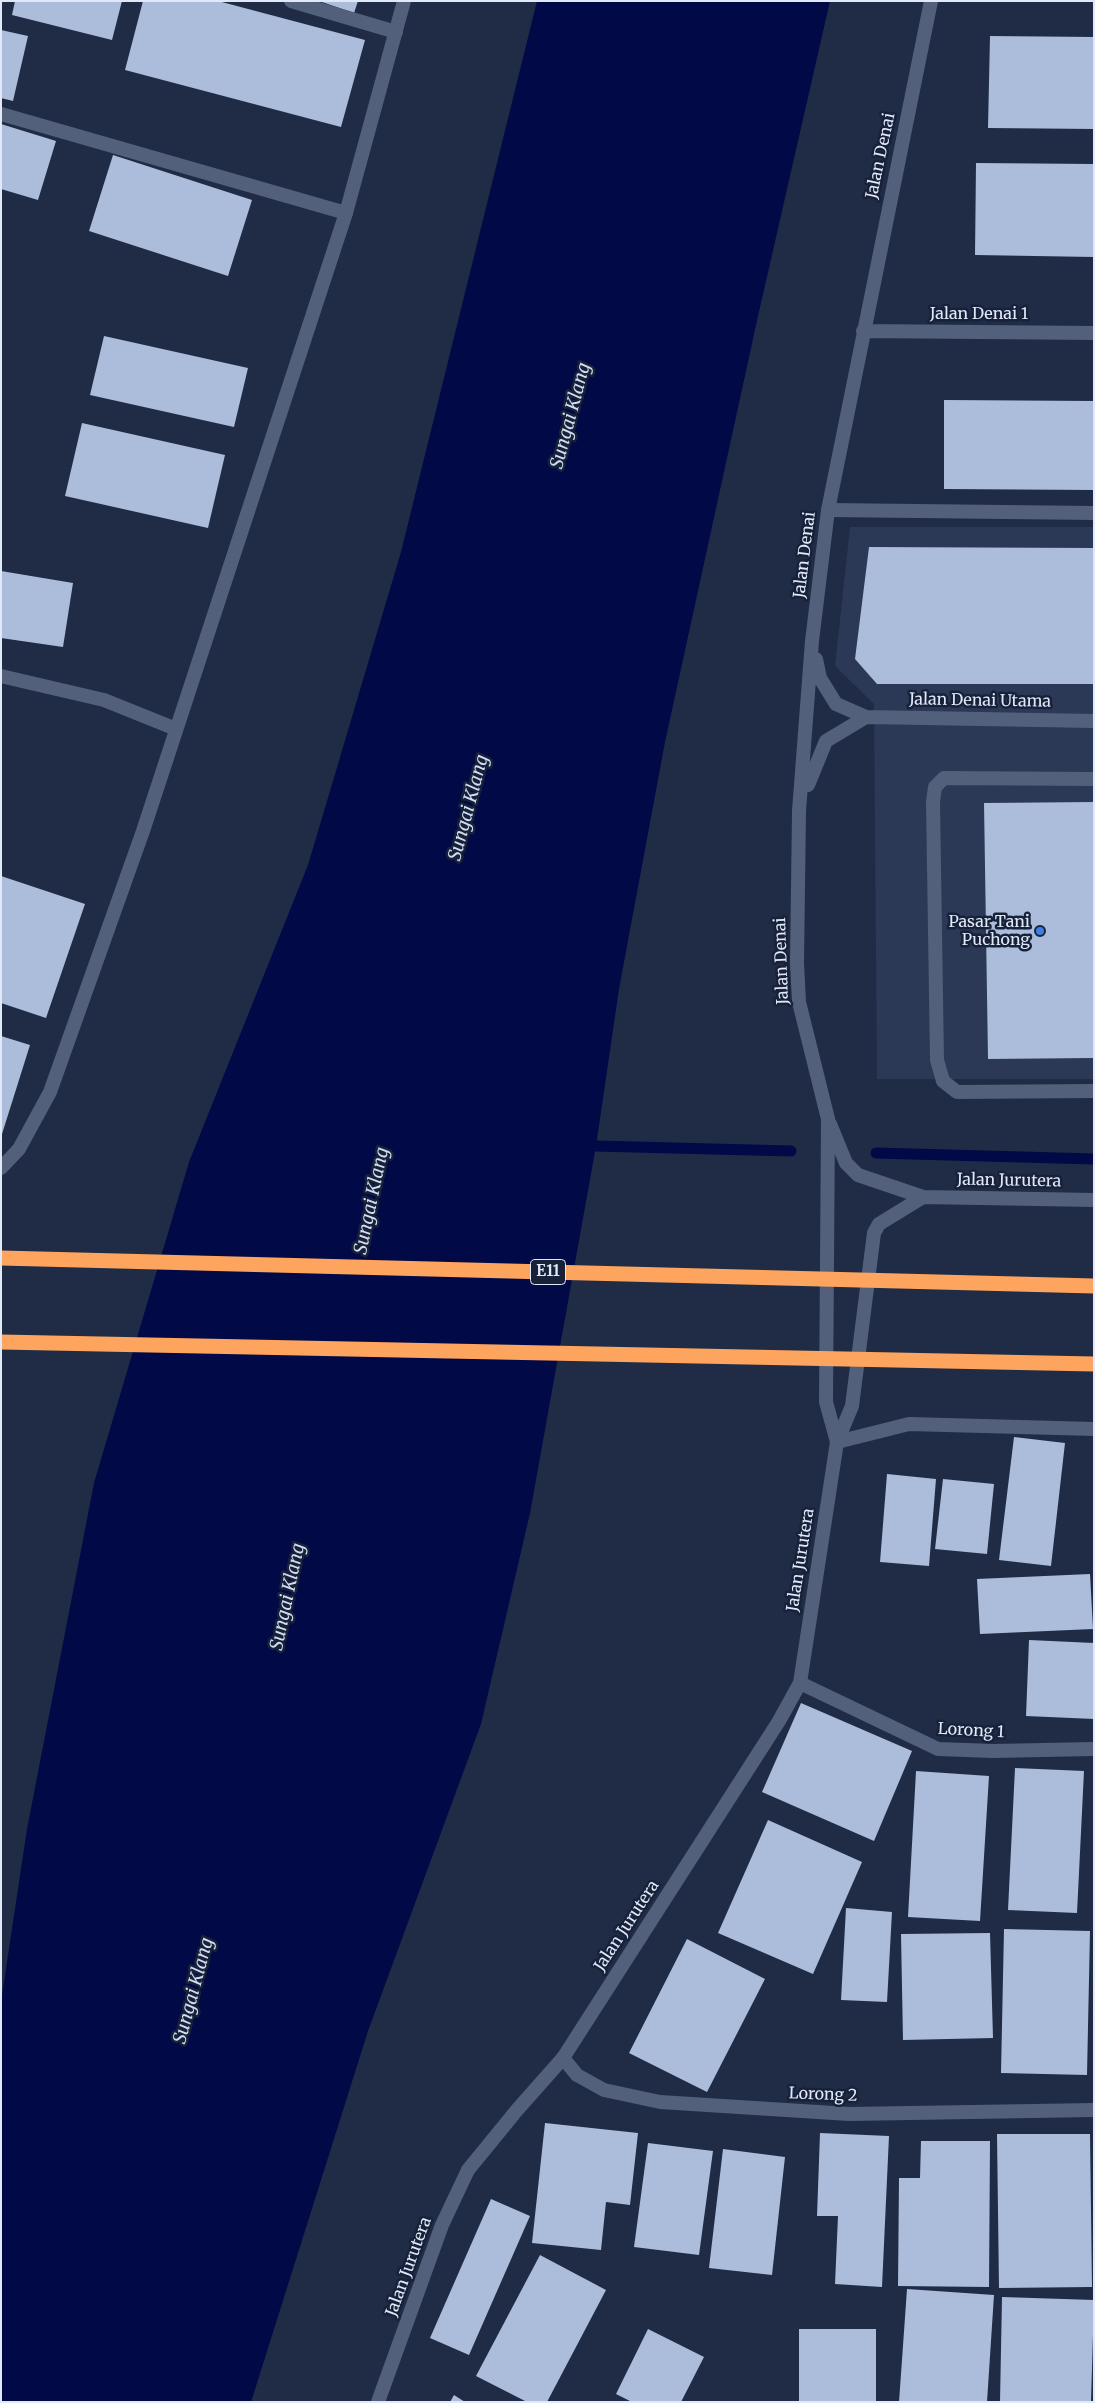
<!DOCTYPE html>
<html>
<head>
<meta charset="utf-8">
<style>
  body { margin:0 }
  #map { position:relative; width:1095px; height:2403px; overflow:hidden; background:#202c45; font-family:Merriweather,serif }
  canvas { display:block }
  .frame { position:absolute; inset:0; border:2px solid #e1e9f9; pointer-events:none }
</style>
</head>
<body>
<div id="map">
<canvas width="1095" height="2403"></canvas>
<div class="frame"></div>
</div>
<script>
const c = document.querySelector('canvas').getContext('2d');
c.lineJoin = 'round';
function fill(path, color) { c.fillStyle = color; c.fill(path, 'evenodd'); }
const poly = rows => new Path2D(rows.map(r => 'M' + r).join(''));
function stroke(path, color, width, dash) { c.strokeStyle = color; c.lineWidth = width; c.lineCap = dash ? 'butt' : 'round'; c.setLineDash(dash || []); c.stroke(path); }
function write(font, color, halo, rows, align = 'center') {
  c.font = font + ' Merriweather,serif'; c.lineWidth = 5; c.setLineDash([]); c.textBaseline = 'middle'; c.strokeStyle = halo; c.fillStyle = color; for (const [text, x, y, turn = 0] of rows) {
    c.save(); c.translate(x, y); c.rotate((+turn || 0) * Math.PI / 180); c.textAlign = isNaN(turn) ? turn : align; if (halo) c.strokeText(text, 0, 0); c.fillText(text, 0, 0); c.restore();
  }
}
const built = poly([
  [850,527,1094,527,1094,1079,877,1079,874,704,835,666]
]);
const water = poly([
  [537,1,830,1,758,316,665,742,619,989,596,1146,530,1513,481,1724,368,2031,251,2402,1,2402,1,2002,27,1829,94,1483,189,1162,308,865,401,552]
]);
const stream = poly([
  [596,1146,791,1151],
  [876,1153,1094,1159]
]);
const building = poly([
  [15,1,122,1,112,40,12,15],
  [143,1,218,1,365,40,341,127,125,70],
  [319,1,358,1,354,13],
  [1,30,28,36,13,101,1,98],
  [990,36,1094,37,1094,129,988,128],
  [1,124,56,141,38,200,1,189],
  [113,155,252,200,228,276,89,231],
  [976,163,1094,164,1094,257,975,255],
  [104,336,248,368,234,427,90,395],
  [944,400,1094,401,1094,490,944,489],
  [82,423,225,455,208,528,65,496],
  [869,547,1094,548,1094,684,877,684,855,659],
  [1,571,73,583,63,647,1,638],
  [1094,802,1094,1058,988,1059,984,803],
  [1,876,85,904,46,1018,1,1003],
  [1,1036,30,1045,2,1134,1,1134],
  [1014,1437,1065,1443,1051,1566,999,1560],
  [887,1474,936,1479,929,1566,880,1562],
  [943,1479,994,1484,987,1554,935,1549],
  [1090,1574,1093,1629,980,1634,977,1579],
  [1029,1640,1094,1643,1094,1719,1026,1716],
  [801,1703,912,1751,874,1841,762,1792],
  [1015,1768,1084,1771,1077,1913,1008,1910],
  [916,1771,989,1776,980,1921,908,1917],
  [768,1820,862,1862,813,1974,718,1933],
  [846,1908,892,1912,887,2002,841,2000],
  [1004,1929,1090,1931,1087,2075,1001,2073],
  [990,1933,993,2038,903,2040,901,1934],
  [687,1939,765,1979,707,2092,629,2053],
  [545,2123,638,2133,630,2205,606,2202,601,2250,532,2243],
  [820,2133,889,2136,882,2287,835,2284,838,2216,817,2216],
  [997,2134,1090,2134,1092,2287,999,2288],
  [921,2141,990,2141,989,2287,898,2286,899,2178,920,2178],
  [648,2143,713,2151,699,2255,634,2247],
  [723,2149,785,2157,772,2275,709,2268],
  [491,2199,530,2216,469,2355,430,2338],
  [540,2255,606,2290,547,2402,527,2402,476,2376],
  [907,2289,994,2295,987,2402,899,2402],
  [1002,2297,1094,2300,1091,2402,1000,2402],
  [648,2329,704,2357,681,2402,632,2402,616,2394],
  [799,2329,876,2329,876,2402,799,2402],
  [454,2395,465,2402,450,2402]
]);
const service = poly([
  [291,1,396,32],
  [1,114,346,213],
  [828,510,1094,513],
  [1,676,104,700,176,729],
  [1094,779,944,778,935,787,933,802,937,1060,943,1081,957,1092,1094,1091]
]);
const minor = poly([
  [863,331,1094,333],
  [816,659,820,678,836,704,866,717,1094,721],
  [808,785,826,741,866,717],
  [828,1119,799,1002,797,963,799,811,812,641,828,510,931,1],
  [1,1168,19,1149,50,1092,143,831,346,213,404,1],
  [837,1442,909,1424,1094,1429],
  [800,1683,938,1749,993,1751,1094,1749],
  [563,2058,577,2075,604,2090,660,2102,849,2114,1094,2110]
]);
const tertiary = poly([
  [828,1119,826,1402,837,1442],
  [830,1124,846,1163,858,1175,923,1197,1094,1200],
  [378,2402,442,2225,468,2170,517,2110,563,2058,779,1721,800,1683,837,1442,852,1406,874,1233,879,1224,923,1197]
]);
const motorway = poly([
  [1,1258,1094,1286],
  [1,1342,1094,1364]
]);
const markers = [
  [1040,931,5,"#3f7fe0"]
];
const shields = [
  [548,1272,35]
];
const shieldNames = [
  ["E11",548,1272]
];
const streetNames = [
  ["Jalan Denai",881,156,-78],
  ["Jalan Denai 1",979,314],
  ["Jalan Denai",805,555,-83],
  ["Jalan Denai Utama",980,701,1],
  ["Jalan Denai",782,961,-92],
  ["Jalan Jurutera",1009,1181,1],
  ["Jalan Jurutera",801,1560,-81],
  ["Lorong 1",971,1731,3],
  ["Jalan Jurutera",627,1926,-57],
  ["Lorong 2",823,2095,2],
  ["Jalan Jurutera",409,2267,-70]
];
const poiNames = [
  ["Pasar Tani",1030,922],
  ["Puchong",1030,940]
];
const waterNames = [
  ["Sungai Klang",571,416,-75],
  ["Sungai Klang",469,808,-75],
  ["Sungai Klang",372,1201,-78],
  ["Sungai Klang",288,1597,-78],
  ["Sungai Klang",194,1991,-75]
];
fill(built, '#2b3856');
fill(water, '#010946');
stroke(stream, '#010946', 11);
fill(building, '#acbcdb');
stroke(service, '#52607b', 14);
stroke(minor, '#52607b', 14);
stroke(tertiary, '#52607b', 14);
stroke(motorway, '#fda55e', 15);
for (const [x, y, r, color] of markers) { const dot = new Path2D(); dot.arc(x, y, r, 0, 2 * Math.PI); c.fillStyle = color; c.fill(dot); stroke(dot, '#17223a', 2); }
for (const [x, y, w] of shields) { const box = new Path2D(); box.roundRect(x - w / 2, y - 12.5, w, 25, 4); c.fillStyle = '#17223a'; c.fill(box); stroke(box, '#e1e9f9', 1); }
write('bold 15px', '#e1e9f9', null, shieldNames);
write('16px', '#e1e9f9', '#17223a', streetNames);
write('16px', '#e1e9f9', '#17223a', poiNames, 'right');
write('italic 18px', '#d4ddf0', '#17223a', waterNames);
</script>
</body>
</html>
